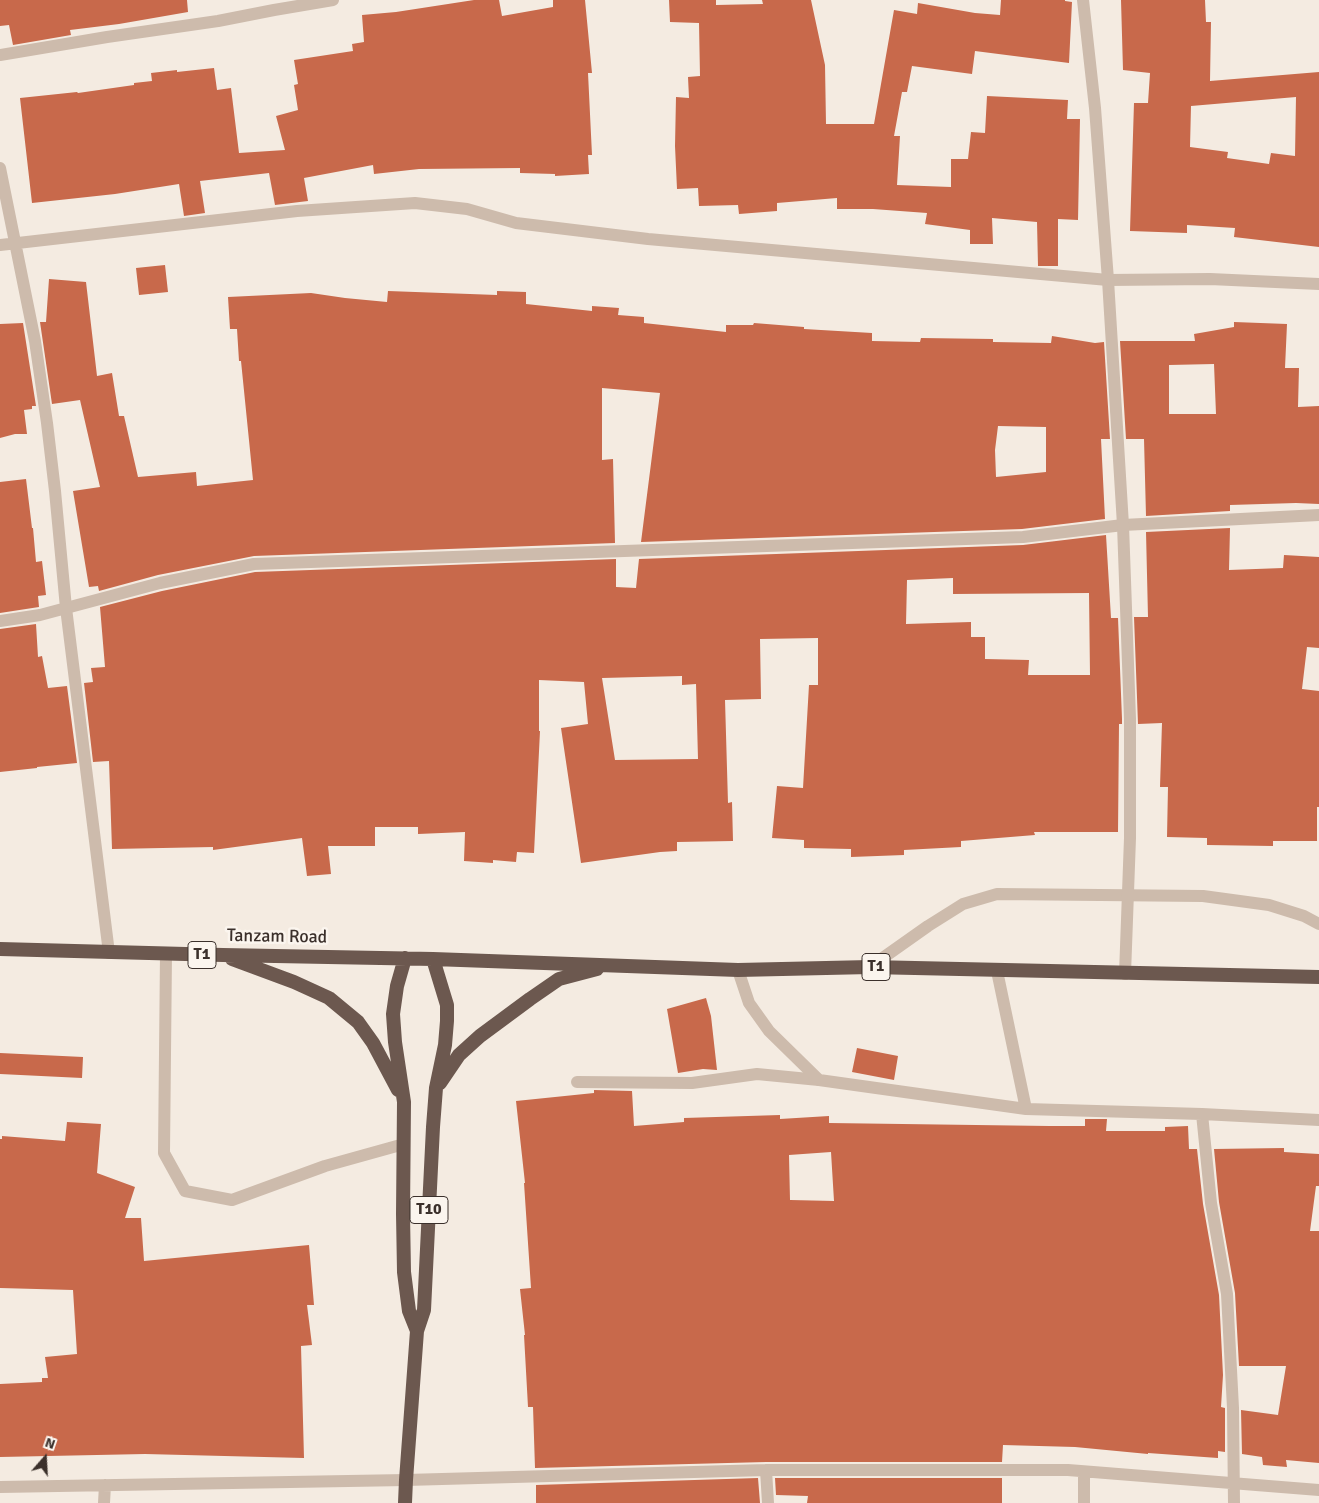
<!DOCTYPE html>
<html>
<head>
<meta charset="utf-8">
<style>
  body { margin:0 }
  #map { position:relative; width:1319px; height:1503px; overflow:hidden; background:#f4ebe1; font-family:Signika,sans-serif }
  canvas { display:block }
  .north { position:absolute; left:20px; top:1433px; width:50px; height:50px; -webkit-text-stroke:4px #fbf5ee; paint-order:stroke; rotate:19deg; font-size:14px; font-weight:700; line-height:20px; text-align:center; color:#3b302b }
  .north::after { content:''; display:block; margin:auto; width:18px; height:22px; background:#3b302b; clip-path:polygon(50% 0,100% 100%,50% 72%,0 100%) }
</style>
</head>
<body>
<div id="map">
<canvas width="1319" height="1503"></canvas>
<div class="north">N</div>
</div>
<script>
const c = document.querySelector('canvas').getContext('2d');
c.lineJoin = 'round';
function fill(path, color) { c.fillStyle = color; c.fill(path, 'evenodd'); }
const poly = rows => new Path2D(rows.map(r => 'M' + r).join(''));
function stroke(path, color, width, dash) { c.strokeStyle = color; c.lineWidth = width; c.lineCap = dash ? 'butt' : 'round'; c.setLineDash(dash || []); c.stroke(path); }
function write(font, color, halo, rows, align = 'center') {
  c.font = font + ' Signika,sans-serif'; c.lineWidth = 5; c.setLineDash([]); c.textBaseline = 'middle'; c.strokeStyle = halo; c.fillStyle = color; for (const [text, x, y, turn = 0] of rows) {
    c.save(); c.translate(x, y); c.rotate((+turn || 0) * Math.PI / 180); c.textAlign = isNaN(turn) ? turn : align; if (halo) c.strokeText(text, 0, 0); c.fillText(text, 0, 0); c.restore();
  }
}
const building = poly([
  [0,0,187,0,188,12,119,24,70,30,71,35,13,45,9,25,0,26],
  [474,0,499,0,502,16,553,7,553,0,585,0,592,73,588,73,592,155,588,155,589,174,555,176,555,174,520,173,520,168,419,169,374,174,373,165,304,178,308,201,275,205,269,173,200,181,205,213,184,216,179,184,115,194,32,203,20,98,77,92,78,93,134,85,134,83,152,81,151,73,177,70,177,72,214,68,217,90,231,88,239,153,285,150,276,116,298,110,294,85,298,84,294,60,353,51,352,44,364,42,362,15,396,12],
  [669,0,716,0,716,5,763,4,762,0,811,0,825,65,826,124,874,124,894,10,917,14,918,3,975,13,1000,15,1001,0,1065,0,1065,1,1072,2,1069,63,975,51,972,74,912,66,907,92,902,92,894,136,900,136,897,185,951,187,951,159,968,159,971,132,985,133,987,96,1068,100,1067,119,1080,119,1078,220,1058,219,1058,266,1038,266,1037,222,992,218,993,244,970,244,970,230,925,224,927,213,873,209,837,209,837,198,777,203,777,211,739,214,738,205,699,206,698,188,677,189,675,146,676,97,689,98,688,77,700,76,699,23,670,22],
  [1121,0,1205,0,1206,22,1211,22,1210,81,1319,72,1319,247,1234,237,1235,228,1187,225,1187,233,1130,231,1134,103,1148,103,1150,73,1123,70],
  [1296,97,1295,156,1271,153,1269,164,1227,158,1228,152,1190,147,1191,106],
  [165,265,168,292,139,295,136,268],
  [49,279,86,282,97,376,112,373,119,416,124,416,138,477,196,472,197,486,253,480,241,361,239,361,237,329,230,329,228,297,311,293,345,298,387,302,388,291,497,295,497,291,526,292,526,304,592,311,592,306,619,308,618,315,644,317,644,323,726,332,726,325,753,325,754,323,804,327,804,329,872,333,872,341,920,342,921,338,993,339,993,342,1051,343,1052,336,1095,343,1104,342,1110,439,1101,439,1105,519,1022,529,641,542,660,393,602,388,602,460,613,459,615,543,254,556,158,575,99,591,98,586,89,587,73,491,100,487,80,400,52,404,40,322,46,322],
  [998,426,1046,427,1046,472,996,477,995,450],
  [1234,322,1287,324,1285,368,1299,368,1298,407,1319,406,1319,504,1296,503,1230,505,1230,511,1146,516,1144,439,1126,439,1120,341,1195,341,1194,334,1234,327],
  [1214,364,1216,414,1169,414,1169,365],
  [23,323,36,406,32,406,32,409,24,410,27,434,15,434,0,438,0,324],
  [26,479,32,528,33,528,36,562,42,561,46,595,38,596,39,607,0,613,0,482],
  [1230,528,1229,570,1283,568,1284,555,1319,557,1319,648,1307,647,1302,689,1319,691,1319,807,1317,807,1317,841,1273,841,1273,846,1207,845,1207,838,1167,837,1168,787,1160,787,1162,723,1138,724,1134,617,1148,617,1146,532],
  [1106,535,1111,618,1118,618,1122,719,1122,724,1119,724,1118,832,1034,832,1035,835,961,841,961,847,904,850,904,855,851,857,851,849,804,848,804,840,772,838,777,786,803,788,809,685,818,685,818,638,760,639,761,699,725,700,728,803,732,802,733,841,677,842,677,851,660,852,581,863,561,728,588,724,584,682,539,680,539,731,540,731,534,853,517,852,516,862,493,860,493,863,464,861,465,832,418,834,418,827,375,827,375,846,328,846,331,874,307,876,302,838,213,850,213,847,112,849,109,761,93,762,84,683,93,682,91,668,105,667,100,607,162,591,255,572,616,559,616,587,636,588,639,559,1023,545],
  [953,578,953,594,1089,593,1090,675,1028,675,1029,660,985,659,985,637,971,637,971,622,906,624,907,580],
  [682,676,682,685,696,684,698,759,615,760,602,678],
  [36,624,38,657,42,656,48,688,67,686,77,763,37,767,37,768,0,772,0,629],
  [706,998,711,1016,717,1070,703,1069,678,1073,667,1009],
  [857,1048,898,1056,894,1080,852,1072],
  [0,1053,83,1057,82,1078,0,1074],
  [594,1090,632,1091,634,1126,684,1122,684,1118,780,1115,780,1119,829,1116,829,1123,1049,1126,1085,1126,1085,1119,1107,1119,1106,1131,1165,1131,1165,1127,1188,1126,1189,1149,1197,1149,1203,1204,1219,1295,1223,1375,1221,1407,1225,1408,1225,1452,1218,1451,1218,1458,1148,1453,1148,1454,1075,1447,1003,1445,1002,1462,766,1462,535,1468,533,1407,528,1407,524,1335,525,1335,520,1289,531,1288,524,1183,525,1183,516,1101,594,1093],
  [831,1152,834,1201,790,1200,789,1155],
  [67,1122,101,1124,97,1173,135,1187,125,1218,141,1218,144,1261,309,1245,314,1305,307,1305,312,1345,301,1346,304,1458,145,1454,0,1457,0,1384,42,1382,42,1378,48,1378,45,1357,77,1354,73,1290,0,1288,0,1139,2,1139,2,1136,65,1141],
  [1284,1148,1284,1152,1319,1154,1319,1186,1316,1186,1310,1231,1319,1231,1319,1463,1286,1460,1287,1467,1263,1465,1262,1457,1242,1454,1241,1410,1278,1415,1286,1366,1239,1366,1235,1293,1219,1202,1214,1149],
  [758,1478,760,1503,536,1503,536,1485],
  [775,1478,1002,1478,1002,1503,807,1503,808,1496,776,1495]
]);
const service = poly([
  [166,954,164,1153,185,1191,232,1200,325,1166,404,1144],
  [870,967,928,926,963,904,997,894,1203,896,1269,905,1304,916,1319,924],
  [577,1082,692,1083,757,1074,819,1080]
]);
const minor = poly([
  [0,55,107,37,218,21,274,10,333,0],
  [0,168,35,341,47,423,55,491,66,608,109,953],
  [0,245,297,211,415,203,467,209,516,223,648,239,1108,280,1210,279,1319,284],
  [0,621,40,615,160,583,254,564,1023,537,1123,525,1319,515],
  [738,970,749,1003,769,1031,819,1080,1026,1109,1202,1114,1319,1120],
  [997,971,1026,1109],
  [1202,1114,1211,1203,1227,1294,1233,1408,1234,1503],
  [766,1470,768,1503],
  [1084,1472,1084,1503],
  [0,1487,406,1480,766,1470,1068,1470,1319,1490],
  [104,1503,105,1485]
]);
const tertiary = poly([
  [1083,0,1095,108,1108,280,1123,525,1130,719,1130,838,1125,974]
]);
const trunk = poly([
  [0,949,223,955,433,959,738,970,870,967,1319,977],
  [405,958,397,986,393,1014,395,1042,404,1102,403,1214,404,1272,409,1311,417,1331],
  [232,959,294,982,329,998,358,1022,373,1043,398,1090],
  [440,1083,459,1055,480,1036,530,999,559,979,597,969],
  [405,1503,406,1480,417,1331,424,1310,433,1127,436,1088,445,1045,447,1021,447,1005,433,959]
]);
const shields = [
  [202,955,28],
  [876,967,28],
  [429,1210,38]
];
const shieldNames = [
  ["T1",202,955],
  ["T1",876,967],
  ["T10",429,1210]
];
const streetNames = [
  ["Tanzam Road",277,937,1]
];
fill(building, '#c8694b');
stroke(service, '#cdbbac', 12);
stroke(minor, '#cdbbac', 12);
stroke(tertiary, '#cdbbac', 12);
stroke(trunk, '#6c584f', 14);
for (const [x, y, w] of shields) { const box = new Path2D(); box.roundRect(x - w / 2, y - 13.5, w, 27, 4); c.fillStyle = '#fbf5ee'; c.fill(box); stroke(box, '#3b302b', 1); }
write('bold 16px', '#3b302b', null, shieldNames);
write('18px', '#3b302b', '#fbf5ee', streetNames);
</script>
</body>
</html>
